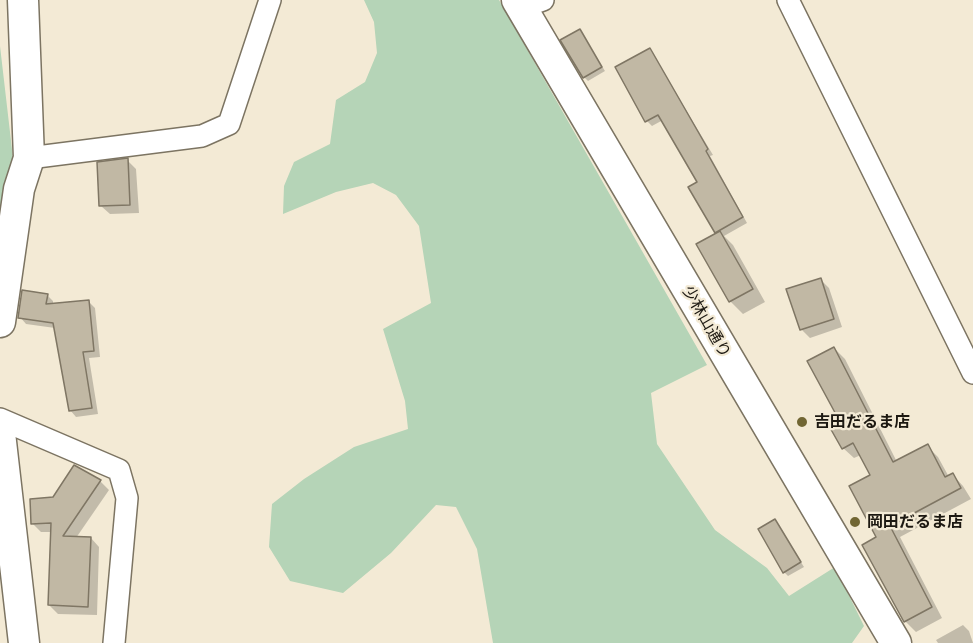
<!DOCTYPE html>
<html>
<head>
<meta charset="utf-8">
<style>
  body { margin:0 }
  canvas { display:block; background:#f3ead5 }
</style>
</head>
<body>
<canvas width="973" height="643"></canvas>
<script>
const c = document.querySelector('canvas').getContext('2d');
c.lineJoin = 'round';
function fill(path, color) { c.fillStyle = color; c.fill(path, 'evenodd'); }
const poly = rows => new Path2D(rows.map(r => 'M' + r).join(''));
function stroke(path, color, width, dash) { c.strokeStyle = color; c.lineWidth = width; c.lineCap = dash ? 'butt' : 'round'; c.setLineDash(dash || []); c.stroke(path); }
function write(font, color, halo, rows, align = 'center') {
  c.font = font + ' "Noto Sans","Noto Sans JP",sans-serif'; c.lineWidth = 4.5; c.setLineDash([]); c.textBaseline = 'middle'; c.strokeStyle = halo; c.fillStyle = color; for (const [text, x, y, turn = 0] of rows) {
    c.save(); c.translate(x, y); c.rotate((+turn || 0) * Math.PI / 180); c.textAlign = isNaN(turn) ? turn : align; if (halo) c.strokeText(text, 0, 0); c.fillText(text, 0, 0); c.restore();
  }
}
const green = poly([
  [364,0,499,0,707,365,651,393,657,444,715,530,767,568,789,596,835,567,864,626,852,643,493,643,477,549,456,507,436,505,391,553,343,593,290,581,269,547,272,504,304,479,354,447,408,429,405,401,383,329,431,303,419,226,396,195,373,183,336,192,283,214,284,186,294,162,330,144,336,100,365,82,377,53,374,22],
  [0,46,13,158,0,214]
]);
const shadow = poly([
  [579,30,605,71,588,81,584,77],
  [650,50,713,155,710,156,747,223,724,236,733,245,765,302,743,314,730,301,718,234,699,183,663,120,652,126,647,121],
  [127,160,136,169,139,213,110,214,101,206],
  [820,279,829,288,842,327,810,338,801,329],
  [47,295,53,301,53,305,89,302,95,308,100,357,89,358,98,414,76,417,70,410,55,328,26,324,20,317],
  [834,348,845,359,897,462,927,446,938,457,949,477,953,475,963,486,971,499,900,537,942,618,916,632,905,621,879,538,872,475,861,455,854,458,843,448],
  [100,481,109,490,76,538,91,538,99,547,97,615,58,614,49,605,52,532,41,532,32,523,54,499],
  [775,521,804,567,788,576,784,572],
  [963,625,969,631,973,643,938,643,936,640]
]);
const building = poly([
  [580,29,602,67,583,78,560,40,580,29],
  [650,48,708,149,706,151,743,217,715,233,688,187,697,182,658,115,645,122,615,67,650,48],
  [128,158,130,205,99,206,97,162,128,158],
  [720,231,753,289,729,302,696,244,720,231],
  [821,278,834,319,800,330,786,289,821,278],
  [22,290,48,294,46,304,89,300,94,351,83,352,92,408,69,411,53,323,18,318,22,290],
  [834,347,893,462,928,444,945,477,953,473,961,488,890,526,932,607,904,622,862,545,876,537,849,486,870,475,853,443,842,449,829,426,839,420,807,361,834,347],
  [74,465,101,480,63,536,91,537,88,607,48,605,51,523,31,524,30,499,53,497,74,465],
  [775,519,801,562,783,573,758,529,775,519]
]);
const street = poly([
  [788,0,973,373],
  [521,8,543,0],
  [29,158,202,136,229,124,270,0],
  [0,419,119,470,127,498,114,643]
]);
const secondary = poly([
  [517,0,896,643],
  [0,322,19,189,29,158,23,0],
  [0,433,24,643]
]);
const markers = [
  [802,422,6,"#716633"],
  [855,522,6,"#716633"]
];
const streetNames = [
  ["少林山通り",706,322,60]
];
const poiNames = [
  ["吉田だるま店",814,422],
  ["岡田だるま店",867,522]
];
fill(green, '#b5d4b7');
fill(shadow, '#0003');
fill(building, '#c1b8a4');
stroke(building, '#7f7664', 1.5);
stroke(street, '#7c7462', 24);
stroke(secondary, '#7c7462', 33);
stroke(street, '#fff', 21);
stroke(secondary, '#fff', 30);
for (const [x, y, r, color] of markers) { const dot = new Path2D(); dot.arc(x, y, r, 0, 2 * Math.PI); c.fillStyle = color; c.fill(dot); stroke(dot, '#f3ead5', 2); }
write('16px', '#1c1811', '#f3ead5', streetNames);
write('bold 16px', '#1c1811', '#f3ead5', poiNames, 'left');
</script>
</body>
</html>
